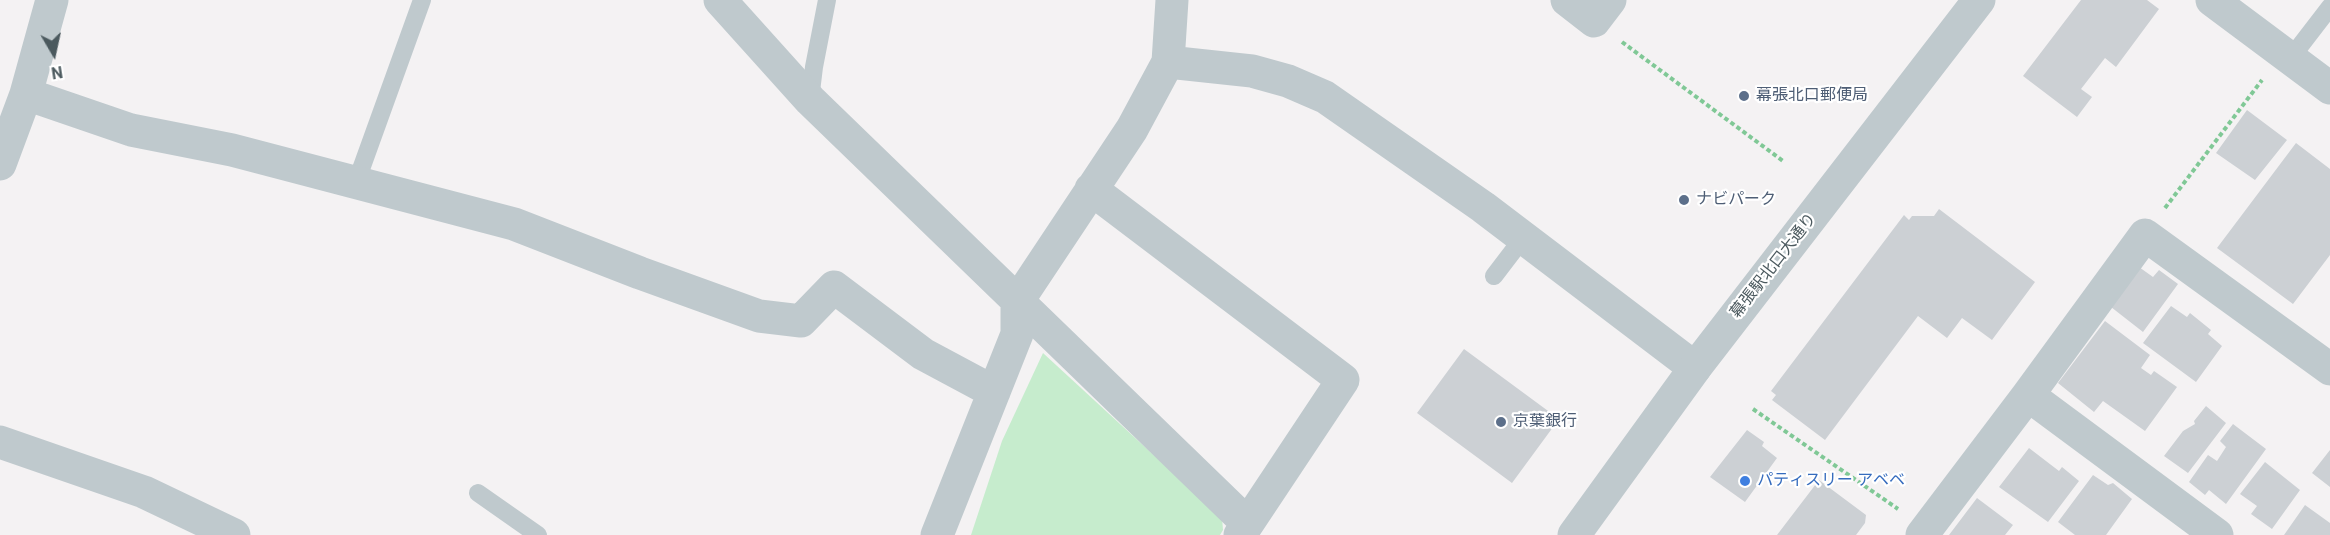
<!DOCTYPE html>
<html>
<head>
<meta charset="utf-8">
<style>
  body { margin:0 }
  #map { position:relative; width:2330px; height:535px; overflow:hidden; background:#f4f2f3; font-family:Roboto,sans-serif }
  canvas { display:block }
  .north { position:absolute; left:24px; top:24px; width:60px; height:60px; -webkit-text-stroke:4px #fff; paint-order:stroke; rotate:171deg; font-size:16px; font-weight:700; line-height:24px; text-align:center; color:#4b595e }
  .north::after { content:''; display:block; margin:auto; width:21px; height:27px; background:#4b595e; clip-path:polygon(50% 0,100% 100%,50% 72%,0 100%) }
</style>
</head>
<body>
<div id="map">
<canvas width="2330" height="535"></canvas>
<div class="north">N</div>
</div>
<script>
const c = document.querySelector('canvas').getContext('2d');
c.lineJoin = 'round';
function fill(path, color) { c.fillStyle = color; c.fill(path, 'evenodd'); }
const poly = rows => new Path2D(rows.map(r => 'M' + r).join(''));
function stroke(path, color, width, dash) { c.strokeStyle = color; c.lineWidth = width; c.lineCap = dash ? 'butt' : 'round'; c.setLineDash(dash || []); c.stroke(path); }
function write(font, color, halo, rows, align = 'center') {
  c.font = font + ' Roboto,"Noto Sans JP",sans-serif'; c.lineWidth = 4.5; c.setLineDash([]); c.textBaseline = 'middle'; c.strokeStyle = halo; c.fillStyle = color; for (const [text, x, y, turn = 0] of rows) {
    c.save(); c.translate(x, y); c.rotate((+turn || 0) * Math.PI / 180); c.textAlign = isNaN(turn) ? turn : align; if (halo) c.strokeText(text, 0, 0); c.fillText(text, 0, 0); c.restore();
  }
}
const green = poly([
  [1043,353,1222,518,1223,530,1220,535,971,535,1002,441]
]);
const building = poly([
  [2081,0,2147,0,2159,9,2116,67,2105,58,2081,89,2092,97,2077,117,2023,76],
  [2247,110,2287,140,2255,180,2216,153],
  [2296,143,2330,169,2330,255,2293,304,2217,248],
  [1939,209,2035,282,1992,340,1962,318,1947,338,1918,316,1825,440,1772,400,1776,395,1771,391,1904,215,1909,220,1912,216,1934,216],
  [2139,267,2153,277,2159,270,2178,284,2143,332,2111,307],
  [2171,306,2187,317,2190,313,2211,330,2208,334,2222,346,2196,382,2143,343],
  [2105,321,2150,355,2141,368,2151,375,2154,371,2177,387,2145,431,2103,401,2094,412,2058,383],
  [1464,349,1559,419,1512,483,1417,413],
  [2206,406,2226,423,2188,473,2164,456,2183,431,2195,424,2194,421],
  [2233,424,2266,449,2226,504,2209,490,2205,495,2189,482,2208,455,2217,461,2226,447,2220,441],
  [1747,430,1764,442,1762,446,1777,458,1745,502,1710,477],
  [2029,448,2059,471,2062,467,2079,481,2048,522,1999,487],
  [2330,450,2330,487,2312,473],
  [2265,462,2300,490,2272,529,2251,514,2257,506,2240,494],
  [2093,475,2108,485,2113,483,2132,499,2106,535,2075,535,2058,522],
  [1819,480,1866,515,1865,523,1856,535,1777,535],
  [1977,498,2013,525,2005,535,1949,535],
  [2305,505,2330,523,2330,535,2284,535]
]);
const path = poly([
  [1622,42,1783,161],
  [2165,208,2262,80],
  [1753,409,1898,509]
]);
const service = poly([
  [2290,59,2330,7],
  [810,100,814,67,827,0],
  [356,183,422,0],
  [1494,276,1523,238],
  [478,493,538,535]
]);
const minor = poly([
  [720,0,810,100,1247,523],
  [1567,0,1594,21,1610,0],
  [2212,0,2330,88],
  [1168,62,1252,71,1288,81,1325,97,1483,207,1695,368],
  [26,94,131,130,232,150,514,224,640,273,759,316,801,321,834,287,923,354,994,392],
  [0,164,26,94,52,0],
  [1091,189,1343,380,1240,535],
  [2028,395,2217,535],
  [0,442,144,492,234,535],
  [937,535,1017,334,1017,302,1132,129,1168,62,1172,0],
  [1922,535,2028,395,2145,235,2330,369]
]);
const tertiary = poly([
  [1574,535,1695,368,1979,0]
]);
const markers = [
  [1744,96,6,"#5c6f8a"],
  [1684,200,6,"#5c6f8a"],
  [1501,422,6,"#5c6f8a"],
  [1745,481,6,"#3f7fe0"]
];
const serviceNames = [
  ["幕張北口郵便局",1756,96],
  ["ナビパーク",1696,200],
  ["京葉銀行",1513,422]
];
const streetNames = [
  ["幕張駅北口大通り",1774,266,-52]
];
const shopNames = [
  ["パティスリー アベベ",1757,481]
];
fill(green, '#c6eccd');
fill(building, '#ccd0d4');
stroke(path, '#80c896', 4, [4.5, 3]);
stroke(service, '#bfc9cd', 18);
stroke(minor, '#bfc9cd', 33);
stroke(tertiary, '#bfc9cd', 33);
for (const [x, y, r, color] of markers) { const dot = new Path2D(); dot.arc(x, y, r, 0, 2 * Math.PI); c.fillStyle = color; c.fill(dot); stroke(dot, '#fff', 2); }
write('16px', '#4e5e75', '#fff', serviceNames, 'left');
write('16px', '#4b595e', '#fff', streetNames);
write('16px', '#366cbe', '#fff', shopNames, 'left');
</script>
</body>
</html>
